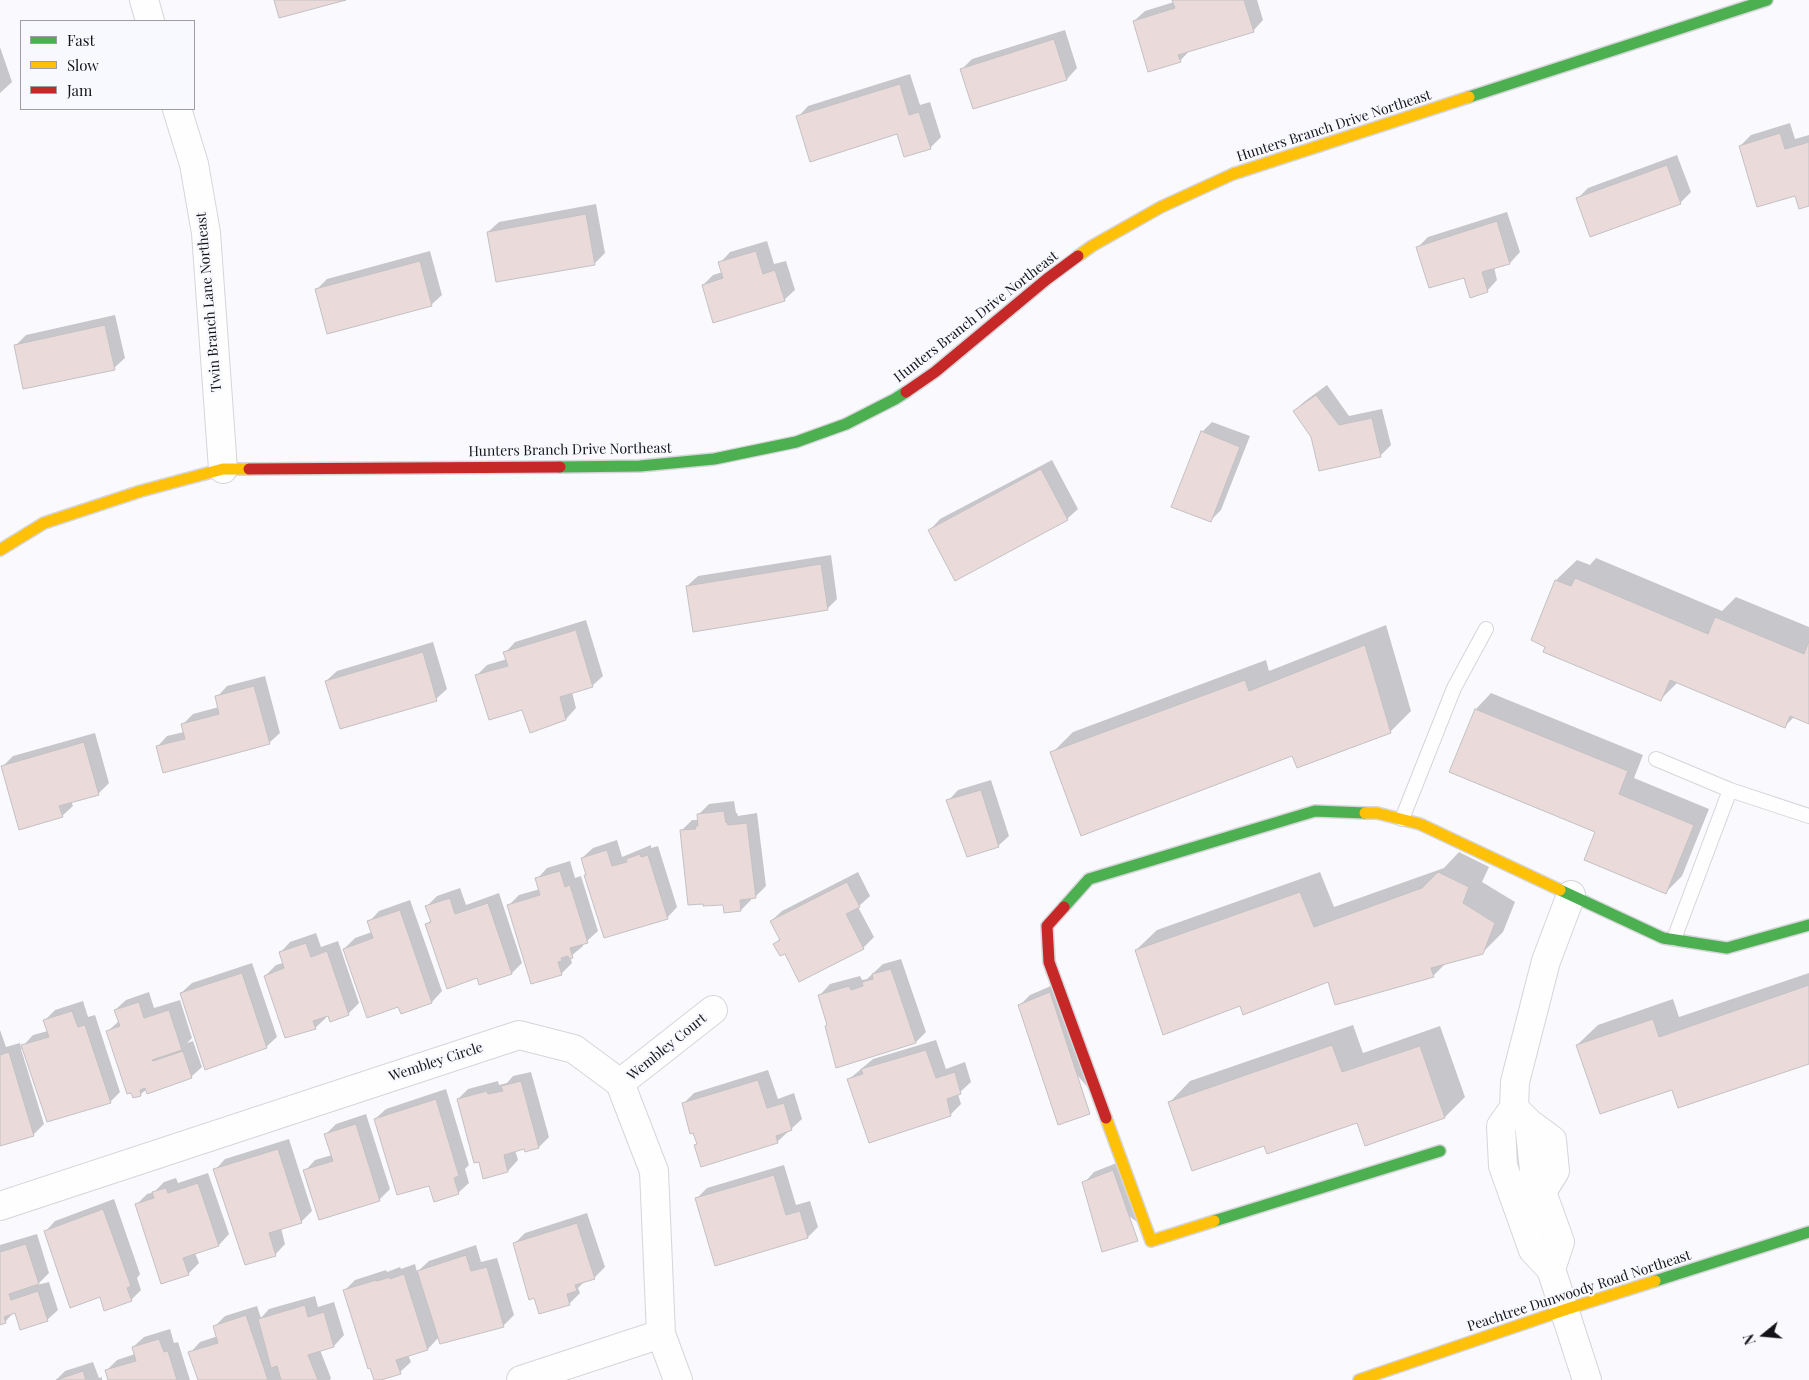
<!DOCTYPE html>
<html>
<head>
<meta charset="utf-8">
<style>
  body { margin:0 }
  #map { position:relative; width:1809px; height:1380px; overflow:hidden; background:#f9f9fe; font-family:"Playfair Display",serif }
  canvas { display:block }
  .legend { position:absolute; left:20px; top:20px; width:175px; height:90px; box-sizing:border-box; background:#f8f8ff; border:1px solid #9d9da3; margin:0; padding:6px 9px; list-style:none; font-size:15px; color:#141418 }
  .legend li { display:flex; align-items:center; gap:10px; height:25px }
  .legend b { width:25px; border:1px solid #9d9da3 }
  .north { position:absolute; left:1739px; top:1310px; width:50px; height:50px; -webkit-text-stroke:4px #f8f8ff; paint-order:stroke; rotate:253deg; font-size:14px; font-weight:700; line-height:20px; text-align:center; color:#141418 }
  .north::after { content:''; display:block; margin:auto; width:18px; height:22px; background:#141418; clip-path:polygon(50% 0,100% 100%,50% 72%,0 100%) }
</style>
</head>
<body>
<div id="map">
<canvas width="1809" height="1380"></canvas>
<ul class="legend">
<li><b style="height:6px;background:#4caf50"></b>Fast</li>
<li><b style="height:6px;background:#ffc107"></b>Slow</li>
<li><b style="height:6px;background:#c62828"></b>Jam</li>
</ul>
<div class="north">N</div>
</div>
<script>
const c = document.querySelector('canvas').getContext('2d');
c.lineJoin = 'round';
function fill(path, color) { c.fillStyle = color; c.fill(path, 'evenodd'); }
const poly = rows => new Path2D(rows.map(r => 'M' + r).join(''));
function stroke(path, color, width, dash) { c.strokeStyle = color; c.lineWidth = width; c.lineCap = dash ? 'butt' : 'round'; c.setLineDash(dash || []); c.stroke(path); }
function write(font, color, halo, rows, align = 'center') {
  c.font = font + ' "Playfair Display",serif'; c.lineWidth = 4.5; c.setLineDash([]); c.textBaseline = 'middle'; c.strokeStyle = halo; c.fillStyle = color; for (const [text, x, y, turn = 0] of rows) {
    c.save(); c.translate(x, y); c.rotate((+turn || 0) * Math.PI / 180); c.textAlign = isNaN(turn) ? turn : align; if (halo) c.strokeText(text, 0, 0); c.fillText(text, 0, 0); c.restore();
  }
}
const shadow = poly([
  [1173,0,1257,0,1263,20,1253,31,1191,49,1180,61,1134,21,1145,11,1174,2],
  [1065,30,1077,68,1067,79,962,69,972,59],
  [0,47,12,82,0,93],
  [910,74,920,105,930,102,941,137,930,148,898,133,798,117,808,106],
  [1790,123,1795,139,1809,135,1809,205,1740,146,1751,135],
  [1677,155,1691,192,1681,202,1591,235,1578,198,1588,188],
  [596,204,605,253,595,263,488,232,499,222],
  [1507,212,1520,252,1510,263,1494,267,1497,280,1487,291,1418,247,1428,237],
  [767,241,774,264,786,261,795,290,784,300,703,285,713,275,723,272,720,263,730,252],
  [430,251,442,295,431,305,316,290,327,279],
  [115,315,125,358,114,368,16,345,26,335],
  [1327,385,1349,416,1382,409,1391,445,1380,456,1312,436,1294,411,1305,401],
  [1212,422,1250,436,1221,510,1210,521,1202,432],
  [1052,460,1078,509,1067,519,930,530,940,519],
  [831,555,837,599,827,609,687,586,698,576],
  [1596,558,1722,611,1736,597,1809,627,1809,723,1794,717,1785,726,1678,682,1660,700,1532,639,1556,580,1577,560,1590,565],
  [586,620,603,676,592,686,572,692,576,708,566,719,530,731,522,708,477,675,487,665,507,659,505,653,515,642],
  [1386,625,1411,711,1390,732,1052,753,1073,732,1266,660,1269,671],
  [433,642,447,689,436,699,326,681,337,671],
  [265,676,280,733,269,743,157,747,167,736,184,732,182,725,193,714,219,707,217,697,227,686],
  [1491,693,1643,755,1634,778,1709,809,1682,876,1666,892,1597,832,1450,772,1476,709],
  [95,733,109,783,99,793,71,801,73,806,62,816,3,766,13,756],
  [991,780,1009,836,998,846,948,801,958,790],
  [734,801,736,813,737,813,738,816,757,813,766,886,755,897,751,897,751,900,741,910,724,903,681,831,692,820,699,820,698,815,709,804],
  [617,840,622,857,651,845,651,848,658,846,677,907,667,918,587,874,582,858,593,848],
  [1459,852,1489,867,1482,882,1515,902,1503,932,1482,953,1447,962,1433,976,1329,981,1241,1005,1136,950,1157,930,1320,872,1334,907,1444,868],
  [570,861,575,878,581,876,598,931,587,941,582,943,583,946,570,957,572,963,561,974,508,906,519,895,540,889,537,879,547,868],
  [858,872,870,896,858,907,874,937,863,948,786,952,775,944,780,938,771,921,782,911],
  [460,888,466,905,499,893,522,963,512,973,478,977,426,925,431,920,427,906,437,896],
  [410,900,442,991,432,1002,399,1006,344,949,355,938,372,932,369,922,379,911],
  [316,933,321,947,338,941,359,1003,348,1014,325,1016,326,1018,315,1028,265,976,276,965,283,963,280,953,290,942],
  [901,959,926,1032,916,1042,837,1066,826,1026,828,1024,820,995,830,984,860,976,862,980,867,979,883,964],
  [252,963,277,1037,266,1047,181,993,192,983],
  [1809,973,1809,1062,1672,1088,1577,1045,1598,1025,1673,999,1679,1017],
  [1060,982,1100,1102,1019,1006,1030,995],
  [149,992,154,1008,180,1000,192,1038,187,1043,193,1041,202,1067,191,1077,147,1089,141,1094,107,1032,119,1021,115,1010,126,1000],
  [83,1001,88,1017,95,1015,120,1092,110,1102,24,1048,21,1049,44,1124,33,1135,0,1144,0,1030,6,1047,20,1043,21,1048,33,1035,48,1031,45,1020,55,1010],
  [1353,1025,1363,1053,1440,1026,1465,1097,1445,1117,1358,1121,1265,1145,1170,1102,1190,1081],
  [936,1040,946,1069,965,1062,971,1082,958,1094,961,1104,950,1115,848,1080,873,1059],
  [768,1070,778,1099,794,1093,802,1119,777,1142,695,1145,698,1143,683,1104,694,1093],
  [531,1072,549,1137,539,1147,526,1150,525,1148,515,1150,518,1160,508,1171,458,1099,468,1089,498,1081,499,1085,507,1083,513,1076],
  [446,1089,469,1165,465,1169,469,1183,458,1193,430,1184,375,1119,386,1109],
  [366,1114,390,1189,379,1200,305,1171,315,1160,332,1155,326,1134,336,1124],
  [289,1139,312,1211,301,1222,281,1228,285,1244,275,1255,215,1170,225,1159],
  [1124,1160,1148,1230,1084,1183,1094,1172],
  [784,1165,796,1205,810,1201,818,1227,808,1237,696,1199,707,1188],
  [208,1173,229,1234,219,1245,195,1253,199,1263,188,1274,136,1205,147,1194,154,1192,164,1182,176,1178,178,1183],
  [114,1199,140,1274,137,1278,141,1290,131,1300,100,1296,45,1232,55,1221],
  [587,1213,605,1267,594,1278,586,1280,578,1288,580,1293,569,1304,515,1243,525,1233],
  [37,1234,49,1273,37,1285,49,1282,58,1310,47,1320,14,1312,5,1322,0,1323,0,1245],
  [476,1245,481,1262,497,1258,514,1315,503,1326,439,1337,428,1349,408,1355,411,1362,400,1372,375,1380,344,1291,355,1280,386,1270,387,1272,400,1267,401,1269,415,1264,417,1272,429,1261],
  [315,1296,318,1307,334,1302,344,1335,334,1346,320,1350,331,1378,330,1380,199,1380,190,1353,200,1342,218,1336,215,1326,225,1316,257,1306,261,1318,269,1309],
  [170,1329,174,1343,178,1342,190,1380,110,1380,107,1370,117,1360,135,1354,133,1347,144,1337],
  [93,1362,99,1378,102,1377,102,1380,56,1380,65,1371]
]);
const building = poly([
  [274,0,346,0,279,18,274,0],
  [1172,0,1244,0,1254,32,1178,55,1181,62,1148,72,1133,21,1175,8,1172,0],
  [1054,39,1067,80,973,109,960,69,1054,39],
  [900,84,909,115,919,112,931,149,904,157,897,134,810,162,796,116,900,84],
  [1780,133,1785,149,1809,142,1809,206,1799,209,1795,196,1757,207,1739,146,1780,133],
  [1667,165,1681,204,1590,237,1576,198,1667,165],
  [586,214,595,265,496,282,487,232,586,214],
  [1497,221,1510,264,1482,272,1488,292,1470,298,1464,278,1429,288,1416,247,1497,221],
  [756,251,763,274,775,270,785,301,713,323,702,285,723,278,718,262,756,251],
  [420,261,432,306,327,334,315,289,420,261],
  [105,325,115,370,23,389,14,345,105,325],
  [1316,395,1339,425,1372,418,1381,457,1319,471,1311,437,1293,411,1316,395],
  [1201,431,1240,447,1211,522,1171,507,1201,431],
  [1041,469,1068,520,955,581,928,530,1041,469],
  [821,564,828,610,693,632,686,586,821,564],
  [1575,578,1708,634,1715,617,1804,654,1809,641,1809,724,1790,716,1785,728,1670,680,1661,701,1543,652,1545,647,1531,640,1555,580,1571,586,1575,578],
  [576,630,593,687,560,697,566,720,530,733,522,710,489,720,475,675,508,666,503,652,576,630],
  [1365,645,1391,733,1297,768,1292,756,1081,836,1050,752,1245,680,1249,691,1365,645],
  [423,652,437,701,340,729,325,681,423,652],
  [254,686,270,744,163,773,156,746,185,739,181,724,219,714,215,696,254,686],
  [1475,709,1628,771,1619,794,1694,825,1666,894,1584,860,1595,832,1449,772,1475,709],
  [84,742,99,795,59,806,63,817,19,830,1,766,84,742],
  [981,790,999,847,967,857,946,800,981,790],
  [724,811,726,823,727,822,728,825,747,823,756,898,740,900,741,911,724,913,723,905,703,906,703,904,688,905,680,830,696,829,695,826,698,826,697,814,724,811],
  [607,850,612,866,627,862,626,859,640,854,641,857,648,855,668,919,604,938,584,875,586,875,581,858,607,850],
  [560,871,565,887,570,885,588,943,570,948,573,958,569,959,568,956,561,958,562,961,558,962,562,975,531,984,507,905,540,895,535,878,560,871],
  [1438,872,1469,887,1463,903,1495,923,1483,954,1431,968,1434,977,1335,1005,1328,982,1243,1015,1240,1006,1163,1035,1135,950,1300,892,1314,927,1422,888,1438,872],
  [847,882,860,907,846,914,864,949,799,982,785,954,780,956,773,944,780,940,770,921,847,882],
  [450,898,455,914,488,903,512,974,479,985,477,978,447,989,425,924,431,922,425,906,450,898],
  [400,910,432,1003,401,1014,398,1007,367,1018,343,949,373,938,367,921,400,910],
  [306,943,311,957,327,951,349,1015,330,1022,328,1016,313,1021,316,1029,285,1038,264,976,284,968,279,952,306,943],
  [891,969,916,1043,836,1068,825,1026,827,1025,818,995,849,986,851,990,863,986,862,982,873,979,872,974,891,969],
  [242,973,267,1048,205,1070,180,993,242,973],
  [1809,985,1809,1064,1678,1108,1672,1090,1600,1114,1576,1045,1653,1019,1659,1037,1809,985],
  [1050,992,1090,1114,1058,1125,1018,1005,1050,992],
  [139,1002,144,1018,169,1010,182,1050,152,1060,153,1061,183,1051,192,1078,147,1094,145,1088,140,1090,141,1096,133,1098,131,1093,127,1094,106,1031,120,1026,114,1010,139,1002],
  [72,1011,78,1027,85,1025,111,1103,47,1122,21,1045,49,1037,43,1020,72,1011],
  [1332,1045,1342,1072,1420,1046,1445,1118,1365,1146,1357,1123,1267,1154,1264,1146,1192,1171,1168,1102,1332,1045],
  [926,1050,936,1078,955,1072,961,1094,947,1099,951,1116,869,1143,847,1079,863,1074,861,1069,926,1050],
  [9,1052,34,1136,0,1146,0,1055,9,1052],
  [758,1080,767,1108,784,1103,792,1130,776,1136,778,1143,701,1167,694,1145,697,1144,693,1133,690,1134,682,1103,758,1080],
  [521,1081,539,1148,525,1152,524,1149,504,1155,508,1172,483,1179,479,1162,474,1163,457,1099,487,1091,488,1094,503,1091,501,1086,521,1081],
  [436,1099,459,1176,454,1178,459,1194,434,1202,429,1186,397,1195,374,1119,436,1099],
  [356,1124,380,1201,319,1220,303,1170,333,1161,324,1134,356,1124],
  [278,1149,302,1223,269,1233,276,1256,245,1265,213,1169,278,1149],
  [1113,1170,1138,1241,1102,1252,1082,1182,1113,1170],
  [774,1175,786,1215,800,1211,808,1238,715,1266,695,1198,774,1175],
  [198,1183,219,1246,183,1258,189,1275,161,1284,135,1204,154,1198,152,1192,166,1188,168,1193,198,1183],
  [103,1209,131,1286,127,1288,132,1301,104,1311,100,1297,70,1308,44,1231,103,1209],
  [577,1223,595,1279,575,1285,577,1291,567,1294,570,1305,539,1314,534,1298,529,1300,513,1243,577,1223],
  [26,1244,39,1284,9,1294,11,1300,38,1291,48,1321,20,1330,15,1313,4,1317,6,1323,0,1325,0,1252,26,1244],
  [466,1255,471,1271,487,1267,504,1327,440,1344,417,1271,466,1255],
  [404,1274,428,1350,396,1360,401,1374,381,1380,374,1380,370,1368,368,1369,343,1290,376,1280,377,1281,390,1277,390,1279,404,1274],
  [305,1305,308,1317,324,1312,334,1347,308,1355,318,1380,281,1380,277,1366,271,1368,258,1319,305,1305],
  [246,1315,268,1380,198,1380,188,1352,218,1343,213,1326,246,1315],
  [159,1339,164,1352,168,1351,177,1380,108,1380,105,1370,136,1361,132,1347,159,1339],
  [83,1371,86,1380,56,1380,83,1371]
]);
const lane = poly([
  [1656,759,1730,790,1674,939],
  [1730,790,1809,816],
  [1402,819,1454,688,1486,629]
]);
const street = poly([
  [144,0,150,21],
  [177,109,194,164,206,233,223,469],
  [1571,895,1546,961,1515,1082,1514,1108,1501,1126,1503,1166,1533,1250,1551,1269,1587,1380],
  [620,1083,713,1010],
  [1514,1108,1529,1123,1534,1170,1560,1242,1551,1269],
  [1529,1123,1552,1140,1555,1171,1542,1192],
  [0,1206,519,1035,574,1049,620,1083,654,1171,661,1334,678,1380],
  [521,1380,661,1334]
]);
const fast = poly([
  [1469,97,1767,0],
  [560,467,640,466,714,459,796,442,846,424,895,399,906,392],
  [1560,890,1663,938,1727,948,1809,925],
  [1064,907,1089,879,1315,811,1365,813],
  [1214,1221,1440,1151],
  [1655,1281,1809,1232]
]);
const slow = poly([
  [1078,256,1092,246,1161,207,1233,174,1469,97],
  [0,550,44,523,141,491,223,469,249,469],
  [1365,813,1377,813,1420,824,1560,890],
  [1106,1118,1151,1241,1214,1221],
  [1359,1380,1564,1310,1655,1281]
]);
const jam = poly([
  [906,392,935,372,1047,279,1078,256],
  [249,469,560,467],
  [1064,907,1047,926,1049,962,1106,1118]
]);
const streetNames = [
  ["Hunters Branch Drive Northeast",1334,126,-18],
  ["Twin Branch Lane Northeast",209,302,-95],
  ["Hunters Branch Drive Northeast",976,317,-38],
  ["Hunters Branch Drive Northeast",570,450,-1],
  ["Wembley Court",667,1047,-39],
  ["Wembley Circle",436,1062,-18],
  ["Peachtree Dunwoody Road Northeast",1579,1291,-18]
];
fill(shadow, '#0003');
fill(building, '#eadbda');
stroke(building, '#c3c0c3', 1);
stroke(lane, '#d5d5da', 16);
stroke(street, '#d5d5da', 30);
stroke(fast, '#d5d5da', 14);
stroke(slow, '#d5d5da', 14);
stroke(jam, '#d5d5da', 14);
stroke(lane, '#fefeff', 14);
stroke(street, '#fefeff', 28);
stroke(fast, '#4caf50', 11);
stroke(slow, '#ffc107', 11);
stroke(jam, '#c62828', 11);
write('14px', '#141418', '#f8f8ff', streetNames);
</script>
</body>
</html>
